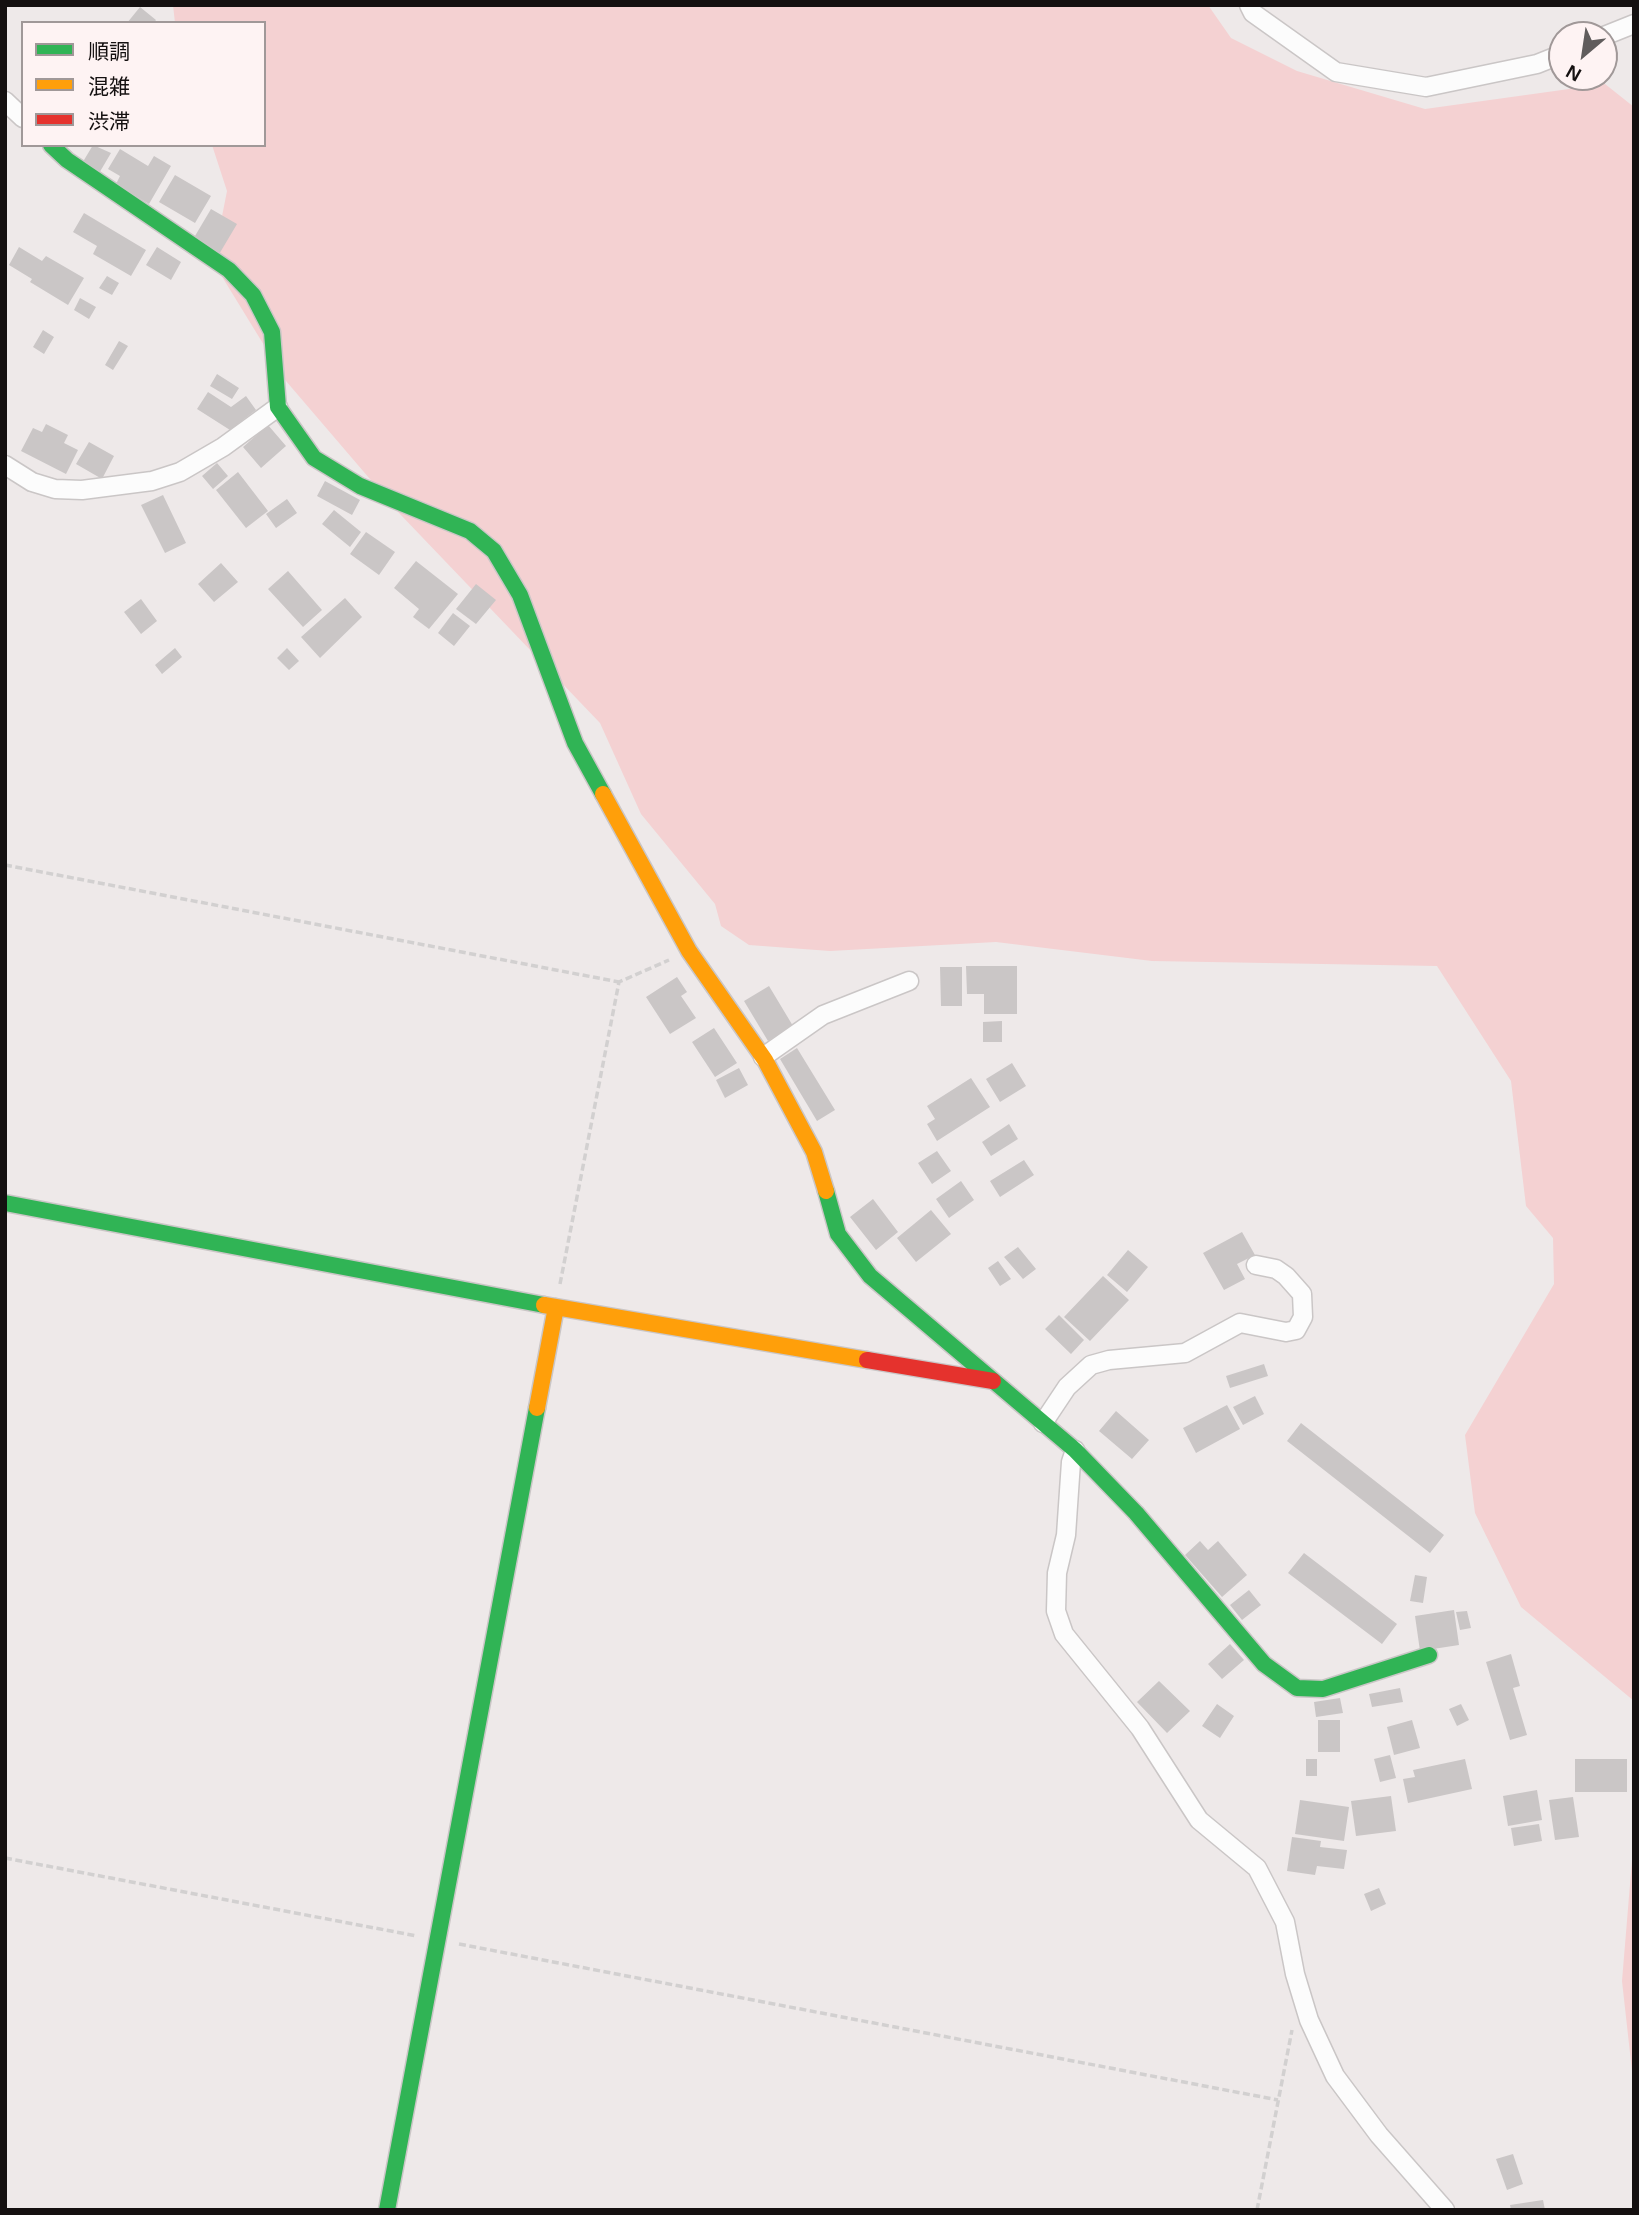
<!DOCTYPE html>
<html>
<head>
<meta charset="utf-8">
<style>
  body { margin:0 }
  #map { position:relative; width:1639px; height:2215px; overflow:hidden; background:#eee9e9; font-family:Arial,"Noto Sans JP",sans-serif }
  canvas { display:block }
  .frame { position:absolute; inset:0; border:7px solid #141010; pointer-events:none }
  .legend { position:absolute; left:21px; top:21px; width:245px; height:126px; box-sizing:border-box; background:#fef3f3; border:2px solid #a09898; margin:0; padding:9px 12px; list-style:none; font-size:21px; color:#141010 }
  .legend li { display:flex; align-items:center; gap:14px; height:35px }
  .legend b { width:35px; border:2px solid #a09898 }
  .north { position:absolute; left:1548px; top:21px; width:70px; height:70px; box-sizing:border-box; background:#fef3f3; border:2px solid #a09898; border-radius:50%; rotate:209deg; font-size:19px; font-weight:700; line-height:28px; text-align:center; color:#141010 }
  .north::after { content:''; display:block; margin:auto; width:24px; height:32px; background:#605c5c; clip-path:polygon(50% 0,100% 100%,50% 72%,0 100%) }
</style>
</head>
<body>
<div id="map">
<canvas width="1639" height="2215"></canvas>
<div class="frame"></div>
<ul class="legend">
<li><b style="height:9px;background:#30b455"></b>順調</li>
<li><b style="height:9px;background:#ff9f0a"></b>混雑</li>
<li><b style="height:9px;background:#e5322d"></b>渋滞</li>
</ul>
<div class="north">N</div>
</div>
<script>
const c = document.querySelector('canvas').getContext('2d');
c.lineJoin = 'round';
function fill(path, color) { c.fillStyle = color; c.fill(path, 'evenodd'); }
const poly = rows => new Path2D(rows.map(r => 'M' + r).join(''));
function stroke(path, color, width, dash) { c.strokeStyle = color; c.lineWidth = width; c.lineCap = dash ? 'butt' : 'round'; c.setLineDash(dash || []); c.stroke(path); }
const green = poly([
  [173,5,1208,5,1231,38,1297,71,1425,109,1605,84,1634,107,1634,1701,1521,1607,1475,1513,1465,1435,1554,1284,1553,1238,1526,1206,1511,1081,1437,966,1152,961,996,942,830,951,749,945,721,926,715,904,641,814,600,723,399,513,286,381,213,262,227,191,212,145,264,145,264,23,175,23],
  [1634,1836,1634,2089,1622,1981]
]);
const building = poly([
  [140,7,156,20,154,23,127,23],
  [93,145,111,153,98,175,81,165],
  [120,149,148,166,154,156,171,166,149,204,116,184,120,176,108,169],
  [175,175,211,196,195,223,159,202],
  [211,209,237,224,218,256,192,241],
  [84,213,146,250,131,276,93,254,97,246,73,232],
  [19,247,42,261,46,256,84,278,68,305,30,282,32,279,9,265],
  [157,247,181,262,171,280,146,265],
  [107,276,119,283,112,295,99,288],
  [80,298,96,307,89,319,74,310],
  [43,330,54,337,44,354,33,347],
  [119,341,128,346,113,370,105,365],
  [217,374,239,388,232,399,210,386],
  [208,392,231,407,246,396,256,410,230,430,197,409],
  [46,424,68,435,64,443,78,450,66,474,21,451,33,428,42,432],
  [268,425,286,446,261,468,243,447],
  [89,442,114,456,102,479,76,464],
  [217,463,228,476,213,489,202,476],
  [238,472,268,511,246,528,216,490],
  [325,481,360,500,352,515,317,496],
  [163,495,186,543,165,553,141,505],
  [287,499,297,513,276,528,266,514],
  [334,510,361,532,350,547,322,524],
  [366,532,395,552,379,575,350,554],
  [416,561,458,594,429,629,413,617,419,609,394,588],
  [221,563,238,582,214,602,198,584],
  [288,571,322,610,303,627,268,589],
  [476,584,496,600,476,624,456,609],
  [345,598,362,617,320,658,301,637],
  [141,599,157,621,141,634,124,612],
  [453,613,470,626,454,646,438,633],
  [175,648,182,657,162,674,155,665],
  [287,648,299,661,289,670,277,658],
  [966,966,1017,966,1017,1014,984,1014,984,994,967,994],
  [940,967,962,967,962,1006,941,1006],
  [677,977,687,992,681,996,696,1018,670,1034,646,997],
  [769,986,793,1026,768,1041,744,1001],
  [1002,1021,1002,1042,983,1042,983,1022],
  [714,1028,737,1063,715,1077,692,1042],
  [797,1048,835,1110,817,1121,780,1059],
  [1012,1063,1026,1086,1000,1102,986,1079],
  [739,1068,748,1085,725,1098,716,1080],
  [971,1078,990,1107,937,1141,927,1124,935,1119,927,1106],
  [1009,1124,1018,1139,991,1156,982,1142],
  [937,1151,951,1171,932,1184,918,1163],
  [1024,1160,1034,1175,1000,1197,990,1181],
  [961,1181,974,1200,949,1218,936,1199],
  [873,1199,898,1232,876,1250,850,1217],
  [931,1210,951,1234,916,1262,897,1238],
  [1242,1232,1255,1255,1237,1264,1245,1279,1224,1290,1203,1253],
  [1018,1247,1036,1269,1023,1279,1004,1257],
  [1128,1250,1148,1267,1127,1292,1107,1275],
  [998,1261,1011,1279,1000,1286,988,1268],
  [1103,1276,1129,1300,1090,1341,1064,1317],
  [1059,1315,1084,1340,1071,1354,1045,1329],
  [1264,1364,1268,1376,1230,1388,1226,1376],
  [1255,1396,1264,1414,1243,1425,1233,1407],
  [1227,1405,1240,1429,1196,1453,1183,1428],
  [1116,1411,1149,1440,1132,1459,1099,1431],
  [1301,1423,1444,1535,1430,1553,1287,1441],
  [1200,1541,1208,1550,1218,1541,1247,1575,1222,1597,1185,1555],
  [1304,1553,1397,1624,1382,1644,1288,1573],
  [1415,1575,1427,1577,1423,1603,1410,1601],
  [1249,1590,1261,1605,1242,1620,1230,1605],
  [1454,1610,1459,1645,1420,1651,1415,1616],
  [1467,1611,1471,1628,1460,1630,1456,1612],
  [1230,1644,1244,1660,1222,1679,1208,1664],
  [1511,1654,1520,1686,1513,1688,1527,1735,1510,1740,1486,1662],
  [1159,1681,1190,1711,1167,1733,1137,1702],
  [1400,1688,1403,1702,1372,1707,1369,1694],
  [1340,1698,1343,1713,1316,1717,1314,1702],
  [1217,1704,1234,1716,1220,1738,1202,1726],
  [1461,1704,1469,1720,1457,1726,1449,1709],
  [1318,1720,1340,1720,1340,1752,1318,1752],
  [1412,1720,1420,1748,1394,1755,1387,1727],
  [1390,1755,1396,1778,1380,1782,1374,1759],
  [1306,1759,1317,1759,1317,1776,1306,1776],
  [1465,1759,1472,1789,1408,1803,1403,1779,1415,1777,1413,1770],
  [1575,1759,1627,1759,1627,1792,1575,1792],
  [1537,1790,1542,1820,1508,1826,1503,1796],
  [1391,1796,1396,1831,1356,1836,1351,1801],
  [1573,1797,1579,1837,1555,1840,1549,1800],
  [1300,1800,1349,1807,1344,1841,1295,1834],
  [1539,1824,1542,1841,1514,1846,1511,1828],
  [1292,1837,1321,1841,1320,1847,1347,1850,1344,1869,1317,1866,1315,1875,1287,1871],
  [1379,1888,1386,1904,1371,1911,1364,1894],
  [1513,2154,1523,2184,1507,2190,1496,2159],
  [1543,2200,1545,2210,1511,2210,1510,2205]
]);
const path = poly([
  [5,865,619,982],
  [560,1284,619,982,669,960],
  [5,1858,417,1936],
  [459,1944,1278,2100],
  [1257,2210,1292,2030]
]);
const street = poly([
  [1249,5,1253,13,1336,72,1426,87,1537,64,1562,54],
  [1604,36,1634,24],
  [5,101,23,118],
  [5,465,32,482,55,489,82,490,152,481,180,472,223,447,278,407],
  [763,1057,823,1015,909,981],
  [1043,1423,1067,1387,1091,1365,1109,1360,1185,1353,1240,1323,1286,1332,1296,1330,1303,1317,1302,1294,1286,1276,1276,1269,1256,1265],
  [1075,1450,1071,1462,1066,1535,1057,1573,1056,1611,1064,1634,1140,1728,1199,1820,1257,1868,1285,1922,1295,1974,1309,2020,1335,2076,1379,2135,1445,2210]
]);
const fast = poly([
  [51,145,67,160,229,270,253,295,272,332,278,407,314,458,360,486,470,531,494,551,520,595,575,743,603,794],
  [826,1191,838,1234,870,1276,1075,1450,1136,1513,1264,1664,1297,1688,1323,1689,1429,1655],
  [5,1203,544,1305],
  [387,2210,537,1408]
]);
const slow = poly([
  [603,794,689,951,765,1060,814,1152,826,1191],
  [544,1305,867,1360],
  [537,1408,556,1307]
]);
const jam = poly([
  [867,1360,993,1381]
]);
fill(green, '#f4d1d2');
fill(building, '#cac6c6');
stroke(street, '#cac6c6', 21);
stroke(fast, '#cac6c6', 19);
stroke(slow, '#cac6c6', 19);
stroke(jam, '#cac6c6', 19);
stroke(path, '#d2d0d0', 3.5, [7, 3.5]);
stroke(street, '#fcfcfc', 18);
stroke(fast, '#30b455', 16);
stroke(slow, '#ff9f0a', 16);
stroke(jam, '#e5322d', 16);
</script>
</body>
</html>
